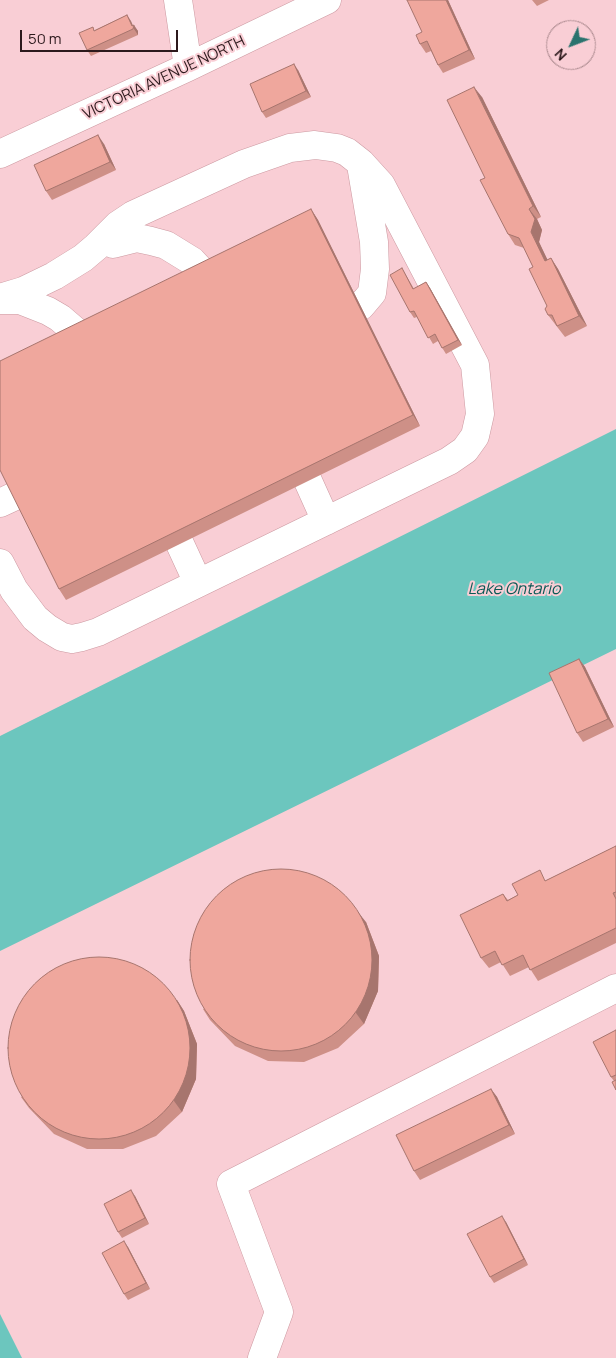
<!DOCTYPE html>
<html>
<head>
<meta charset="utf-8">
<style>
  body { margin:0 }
  #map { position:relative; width:616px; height:1358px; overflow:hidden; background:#f9ced5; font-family:Manrope,sans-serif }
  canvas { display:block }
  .north { position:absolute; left:546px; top:20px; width:50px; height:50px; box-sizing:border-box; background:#f9ced5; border:1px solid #a7868b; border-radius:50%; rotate:227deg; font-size:14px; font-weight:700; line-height:20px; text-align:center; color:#2c191c }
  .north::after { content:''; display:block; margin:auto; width:18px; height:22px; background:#2a736e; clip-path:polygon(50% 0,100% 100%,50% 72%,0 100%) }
  .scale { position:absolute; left:20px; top:30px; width:158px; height:22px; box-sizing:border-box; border:2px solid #2c191c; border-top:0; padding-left:6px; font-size:15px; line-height:18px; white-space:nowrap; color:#2c191c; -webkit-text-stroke:4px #f9ced5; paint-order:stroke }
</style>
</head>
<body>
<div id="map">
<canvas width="616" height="1358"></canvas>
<div class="north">N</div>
<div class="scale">50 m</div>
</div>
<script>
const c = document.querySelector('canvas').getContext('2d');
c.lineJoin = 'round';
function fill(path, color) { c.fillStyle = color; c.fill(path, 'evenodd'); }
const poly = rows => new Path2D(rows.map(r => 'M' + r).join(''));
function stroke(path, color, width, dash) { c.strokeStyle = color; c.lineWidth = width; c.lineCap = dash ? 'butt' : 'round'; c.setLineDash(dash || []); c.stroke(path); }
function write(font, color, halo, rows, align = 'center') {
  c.font = font + ' Manrope,sans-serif'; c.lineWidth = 4; c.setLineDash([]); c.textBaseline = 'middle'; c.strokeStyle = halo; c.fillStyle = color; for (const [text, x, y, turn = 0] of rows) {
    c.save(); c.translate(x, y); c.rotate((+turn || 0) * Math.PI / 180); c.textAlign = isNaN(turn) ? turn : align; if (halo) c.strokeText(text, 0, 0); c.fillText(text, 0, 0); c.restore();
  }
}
const water = poly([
  [616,429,616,649,0,951,0,736],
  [0,1314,22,1358,0,1358]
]);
const minor = poly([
  [178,0,188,67],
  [0,154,188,67,327,0],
  [113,244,137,238,151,241,166,245,192,261,205,275],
  [0,298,23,291,54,276,83,258,96,247,118,225,133,215,244,164,290,148,315,145,337,148,347,152,361,163,381,185,475,365,480,414,475,436,465,450,449,461,98,632,82,637,72,639,62,637,47,628,35,618,14,590,0,563],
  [1,300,20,300,48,311,60,318,81,336],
  [361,306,372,293,375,269,374,242,361,165],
  [308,481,326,521],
  [0,503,15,496],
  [180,544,198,583],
  [262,1358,279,1312,231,1184,616,988]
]);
const wall = poly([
  [448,0,475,59,443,73,438,65,431,51,426,53,420,44,422,32],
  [532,0,549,0,537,6],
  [127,15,133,26,138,31,138,35,91,56,87,50,95,30],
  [298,70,311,97,266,118,262,112],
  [482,97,541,217,537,219,542,230,539,242,547,260,551,258,558,269,587,326,565,337,548,315,547,306,533,267,524,248,515,245,508,234,485,178],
  [104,144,116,170,52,200,46,191],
  [311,209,318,220,420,426,66,600,59,589],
  [402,268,414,289,426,282,430,288,462,345,446,354,438,341,433,344,417,317,414,318,410,312],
  [579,659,585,667,614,727,583,742,577,733],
  [616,846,616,943,538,981,529,967,510,976,501,962,489,968,481,958,503,894,508,900,547,880],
  [366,922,379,956,378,991,364,1024,338,1048,304,1062,268,1061,235,1046,210,1020,203,1009],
  [177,1000,184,1011,197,1044,196,1079,182,1112,156,1136,123,1149,87,1149,54,1134,29,1108,21,1097],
  [616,1030,616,1090,614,1081,611,1077],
  [491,1089,497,1097,515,1134,420,1180,414,1171],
  [135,1196,149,1224,122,1238,118,1232],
  [506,1222,528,1265,494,1283,490,1277],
  [128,1247,150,1289,128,1300,124,1294]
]);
const shadedWall = poly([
  [446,0,448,0,475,59,469,50],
  [127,15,131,21,134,28,134,25,138,31,138,35,132,26],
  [294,64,298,70,311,97,306,91],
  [474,87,482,97,541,217,533,206],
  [98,135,104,144,116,170,110,162],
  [311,209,318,220,420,426,413,415],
  [529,209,537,219,542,230,539,242,553,271,545,261,531,232],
  [551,258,558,269,587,326,579,316],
  [426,282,430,288,462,345,458,340],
  [579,659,585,667,614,727,608,719],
  [358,912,366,922,379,956,378,991,364,1024,356,1013],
  [177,1000,184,1011,197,1044,196,1079,182,1112,174,1101],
  [491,1089,497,1097,515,1134,509,1125],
  [131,1190,135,1196,149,1224,145,1218],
  [502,1216,506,1222,528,1265,524,1259],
  [124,1241,128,1247,150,1289,146,1283]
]);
const building = poly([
  [407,0,446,0,469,50,438,65,427,41,420,44,416,35,422,32,407,0],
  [127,15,132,26,134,25,133,29,87,50,79,33,93,27,94,31,127,15],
  [294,64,306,91,262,112,250,84,294,64],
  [474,87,533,206,529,209,535,219,531,232,545,261,551,258,579,316,557,326,552,315,548,315,545,309,547,306,529,269,533,267,519,238,508,234,480,180,485,178,447,100,474,87],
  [98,135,110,162,46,191,34,165,98,135],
  [311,209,413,415,59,589,0,470,0,361,311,209],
  [402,268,413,289,426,282,458,340,442,348,435,334,428,338,414,311,410,312,390,275,402,268],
  [579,659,608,719,577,733,549,673,579,659],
  [616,846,616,892,613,893,616,899,616,928,530,970,523,955,502,965,495,951,481,958,460,915,503,894,507,901,518,895,512,884,540,870,545,881,616,846],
  '190 960a91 91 0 1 1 182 0a91 91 0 1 1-182 0Z',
  '8 1048a91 91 0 1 1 182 0a91 91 0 1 1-182 0Z',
  [616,1030,616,1075,611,1077,593,1042,616,1030],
  [616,1080,616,1090,612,1082,616,1080],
  [491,1089,509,1125,414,1171,396,1135,491,1089],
  [131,1190,145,1218,118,1232,104,1204,131,1190],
  [502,1216,524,1259,490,1277,467,1234,502,1216],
  [124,1241,146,1283,124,1294,102,1253,124,1241]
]);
const streetNames = [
  ["VICTORIA AVENUE NORTH",164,78,-25]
];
const waterNames = [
  ["Lake Ontario",514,590]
];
fill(water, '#6cc6be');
stroke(minor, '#cc99a1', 29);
stroke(minor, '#fff', 28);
fill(wall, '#ce9087');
fill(shadedWall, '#a7756e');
fill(building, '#efa79d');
stroke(building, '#a7756e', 1);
write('15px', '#2c191c', '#f9ced5', streetNames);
write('italic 16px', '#0a5955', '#f9ced5', waterNames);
</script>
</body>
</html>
